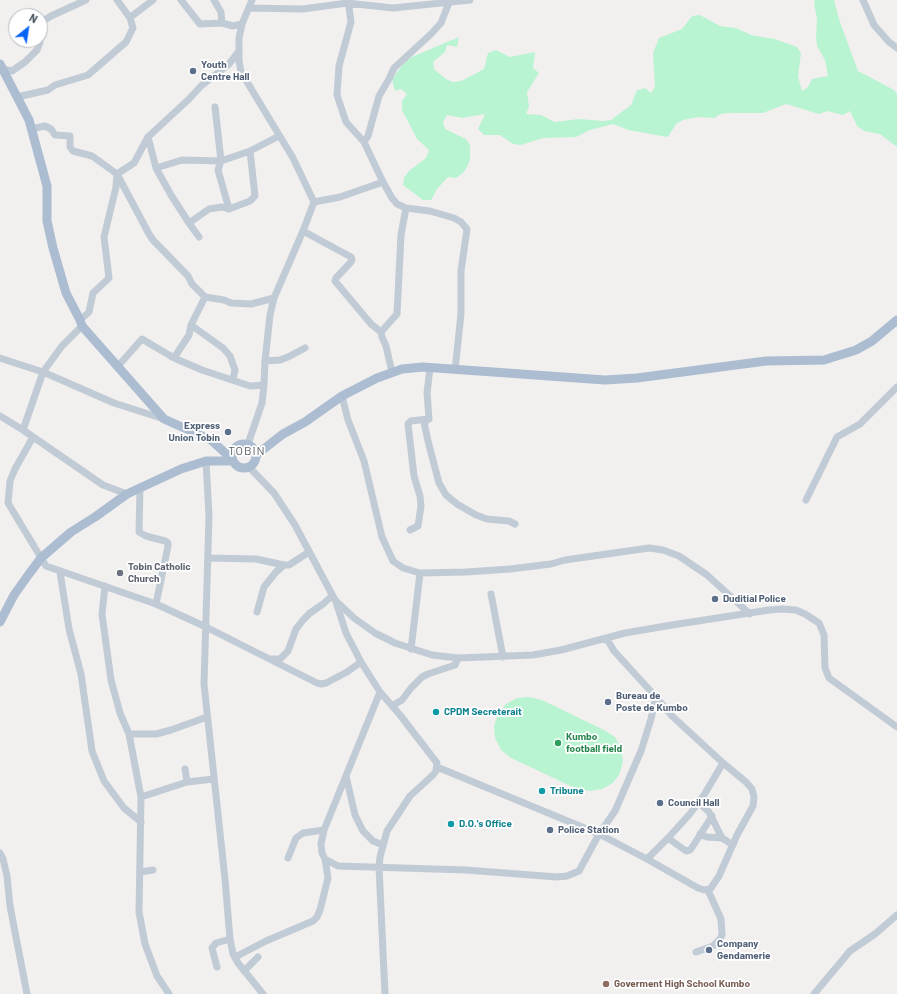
<!DOCTYPE html>
<html>
<head>
<meta charset="utf-8">
<style>
  body { margin:0 }
  #map { position:relative; width:897px; height:994px; overflow:hidden; background:#f2efef; font-family:Barlow,sans-serif }
  canvas { display:block }
  .north { position:absolute; left:8px; top:8px; width:40px; height:40px; box-sizing:border-box; background:#fff; border:1px solid #b5babf; border-radius:50%; rotate:30deg; font-size:11px; font-weight:700; line-height:16px; text-align:center; color:#45525f }
  .north::after { content:''; display:block; margin:auto; width:14px; height:18px; background:#0664f5; clip-path:polygon(50% 0,100% 100%,50% 72%,0 100%) }
</style>
</head>
<body>
<div id="map">
<canvas width="897" height="994"></canvas>
<div class="north">N</div>
</div>
<script>
const c = document.querySelector('canvas').getContext('2d');
c.lineJoin = 'round';
function fill(path, color) { c.fillStyle = color; c.fill(path, 'evenodd'); }
const poly = rows => new Path2D(rows.map(r => 'M' + r).join(''));
function stroke(path, color, width, dash) { c.strokeStyle = color; c.lineWidth = width; c.lineCap = dash ? 'butt' : 'round'; c.setLineDash(dash || []); c.stroke(path); }
function write(font, color, halo, rows, align = 'center') {
  c.font = font + ' Barlow,sans-serif'; c.lineWidth = 3.5; c.setLineDash([]); c.textBaseline = 'middle'; c.strokeStyle = halo; c.fillStyle = color; for (const [text, x, y, turn = 0] of rows) {
    c.save(); c.translate(x, y); c.rotate((+turn || 0) * Math.PI / 180); c.textAlign = isNaN(turn) ? turn : align; if (halo) c.strokeText(text, 0, 0); c.fillText(text, 0, 0); c.restore();
  }
}
const green = poly([
  [815,0,834,0,839,19,858,71,894,90,897,94,897,147,880,134,864,131,857,126,850,111,843,115,827,111,819,114,786,104,763,113,729,113,721,114,714,118,698,117,683,120,676,124,668,137,628,130,613,124,590,130,576,137,543,138,521,145,513,144,500,135,484,135,478,129,485,114,462,118,447,115,443,122,445,129,466,139,470,145,470,160,467,167,463,173,456,178,448,177,437,189,431,200,423,200,403,185,404,178,409,171,426,158,429,150,417,139,402,110,402,101,407,94,401,89,395,91,394,88,392,79,407,59,459,37,457,47,447,45,445,52,433,62,434,69,446,79,453,82,461,81,484,69,488,53,496,50,510,57,535,52,533,68,539,73,527,92,529,107,526,114,541,115,555,122,579,119,604,121,611,120,631,105,637,90,645,88,651,93,655,87,653,53,659,38,682,29,692,16,700,15,720,26,736,28,751,35,775,39,797,47,801,53,798,76,802,91,808,87,812,79,828,76,825,60,817,46,816,37,817,20,814,2],
  [529,697,542,700,604,730,615,737,621,748,623,761,620,773,613,783,602,789,590,791,577,789,511,758,501,750,495,738,494,726,498,714,506,704,517,698]
]);
const minor = poly([
  [181,0,200,24,222,23,233,26,242,24],
  [214,0,221,12,222,23],
  [348,0,351,22,339,66,337,95,346,122,364,142],
  [450,0,441,23,431,34,394,68,389,79,379,96,368,136,364,142,383,182,392,198,397,204,406,208,430,211,454,218,461,222,467,229,461,271,461,314,455,370],
  [863,0,874,25,889,42,897,48],
  [249,8,303,9,347,3,393,8,470,0],
  [130,18,132,16,153,0],
  [40,23,51,16,86,0],
  [3,69,12,71,25,62,37,50,40,42,40,36],
  [17,97,48,90,55,85,88,75,126,42,133,28,130,18,117,0],
  [31,129,45,126,51,129,55,135,70,136,70,147,73,151,92,156,117,174,149,234,153,240,188,276,192,284,205,297,224,300,231,303,251,304,274,298],
  [148,137,156,168,171,195,189,223,199,237],
  [156,168,182,160,221,161,215,107],
  [314,202,340,197,383,182],
  [229,209,250,201,255,196,250,151],
  [189,223,209,209,222,207,229,209,218,170,221,161,250,151,279,136],
  [303,231,351,257,352,260,350,263,336,278,335,281,371,324,381,332,382,337,386,346,392,372],
  [80,320,89,312,93,293,109,278,104,237,116,187,117,174,134,163,148,137,189,99,201,86,229,64,239,51],
  [191,325,223,348,230,356,235,370,233,379],
  [381,332,397,314,401,235,406,208],
  [0,358,43,372,114,403,164,419],
  [174,358,189,335,191,325,205,297],
  [265,361,280,360,288,357,305,348],
  [118,366,142,339,174,358,202,370,250,386,264,385],
  [342,396,348,420,364,461,382,537,393,561,403,568,420,573,466,572,510,569,551,564,565,560,649,548,663,550,679,556,707,575,750,614],
  [0,416,23,430,103,485,127,494],
  [429,419,424,422,428,441,439,483,446,495,457,504,476,515,487,519,509,521,515,524],
  [429,419,427,393,430,368],
  [23,430,43,372,62,346,82,326],
  [33,437,15,469,10,481,8,503,46,566,156,604,206,627,317,683,321,684,326,683,347,672,361,662],
  [248,444,262,403,264,385,265,361,270,315,274,298,303,231,314,202,293,158,241,72,239,61,239,38,242,24,252,0],
  [206,461,209,516,204,684,225,879,230,939,233,954,238,963,263,994],
  [249,467,274,493,295,525,335,600,354,618,375,633,395,643,432,655,458,658,533,655,561,650,625,633,672,625,769,610,782,609,796,610,805,614,819,623,824,635,825,668,829,678,897,727],
  [140,488,139,532,146,536,165,541,168,543,168,546,156,604],
  [806,500,837,437,860,424,897,387],
  [410,530,418,526,421,506,420,496,414,476,408,424,411,421,428,419],
  [208,558,256,559,284,565,289,565,309,552],
  [60,572,69,629,81,674,92,751,104,781,124,808,141,822],
  [105,586,102,614,111,680,120,713,129,734,156,734,171,730,207,717],
  [491,594,503,657],
  [336,602,346,633,361,662,380,692,400,715,437,763,436,771,433,775,410,796,387,831,380,857,379,867,385,994],
  [257,612,264,587,276,572,284,565],
  [411,649,420,573],
  [270,659,280,659,288,651,296,629,303,620,310,613,323,604,332,596],
  [380,692,324,830,321,844,322,853,325,859,338,866,466,870,557,877,567,876,579,871,599,834,615,811,641,751,651,719,656,697],
  [392,706,402,700,411,688,422,677,428,674,455,665,458,658],
  [129,734,141,797,139,912,145,944,157,976,169,994],
  [437,767,599,834,647,859,698,888,704,890,711,888,719,876,737,835,753,806,754,797,752,789,746,782,723,763,672,716,656,697,614,651,607,639],
  [185,769,187,782,214,779],
  [346,776,355,815,363,831,373,841,383,845],
  [141,797,187,782],
  [699,803,709,812,722,838,733,845],
  [700,834,707,837,722,838],
  [668,838,686,851,690,850,693,846,712,816],
  [0,853,3,859,7,876,10,906,27,994],
  [288,858,296,838,303,833,324,830],
  [647,859,668,838,689,815,704,795,723,763],
  [140,872,153,870],
  [696,952,713,946,720,939,722,935,721,919,708,890],
  [235,957,266,941,313,921,317,917,320,910,328,878,325,859],
  [217,967,212,948,216,943,230,939],
  [244,971,258,957],
  [814,994,850,951,875,934,897,915]
]);
const major = poly([
  [0,64,29,120,47,186,47,221,53,248,66,293,80,320,82,326,164,419,211,440,233,460],
  '232 456a12 12 0 1 1 24 0a12 12 0 1 1-24 0Z',
  [256,455,283,434,305,422,342,396,377,378,402,369,423,367,605,380,637,378,766,361,824,360,856,350,872,341,897,320],
  [0,622,14,595,29,574,41,558,71,532,95,517,127,494,181,469,206,461,233,461]
]);
const markers = [
  [193,71,4,"#5c6f8a"],
  [228,432,4,"#5c6f8a"],
  [120,573,4,"#6b7280"],
  [715,599,4,"#5c6f8a"],
  [608,702,4,"#5c6f8a"],
  [436,712,4,"#0f9aa8"],
  [558,743,4,"#2e9e5b"],
  [542,791,4,"#0f9aa8"],
  [660,803,4,"#5c6f8a"],
  [451,824,4,"#0f9aa8"],
  [550,830,4,"#5c6f8a"],
  [709,950,4,"#5c6f8a"],
  [606,984,4,"#8d6e63"]
];
const serviceNames = [
  ["Youth",201,65],
  ["Centre Hall",201,77],
  ["Express",220,426,"right"],
  ["Union Tobin",220,438,"right"],
  ["Duditial Police",723,599],
  ["Bureau de",616,696],
  ["Poste de Kumbo",616,708],
  ["Council Hall",668,803],
  ["Police Station",558,830],
  ["Company",717,944],
  ["Gendamerie",717,956]
];
const worshipNames = [
  ["Tobin Catholic",128,567],
  ["Church",128,579]
];
const cultureNames = [
  ["CPDM Secreterait",444,712],
  ["Tribune",550,791],
  ["D.O.'s Office",459,824]
];
const leisureNames = [
  ["Kumbo",566,737],
  ["football field",566,749]
];
const educationNames = [
  ["Goverment High School Kumbo",614,984]
];
const quarterNames = [
  ["TOBIN",247,451]
];
fill(green, '#b9f4d2');
stroke(minor, '#c1cbd6', 7);
stroke(major, '#acbdd1', 9);
for (const [x, y, r, color] of markers) { const dot = new Path2D(); dot.arc(x, y, r, 0, 2 * Math.PI); c.fillStyle = color; c.fill(dot); stroke(dot, '#fff', 1.5); }
write('bold 10px', '#4e5e75', '#fff', serviceNames, 'left');
write('bold 10px', '#5b616d', '#fff', worshipNames, 'left');
write('bold 10px', '#0d838f', '#fff', cultureNames, 'left');
write('bold 10px', '#27864d', '#fff', leisureNames, 'left');
write('bold 10px', '#785e54', '#fff', educationNames, 'left');
c.letterSpacing = '1px';
write('12px', '#5b5f65', '#fff', quarterNames);
c.letterSpacing = '0px';
</script>
</body>
</html>
